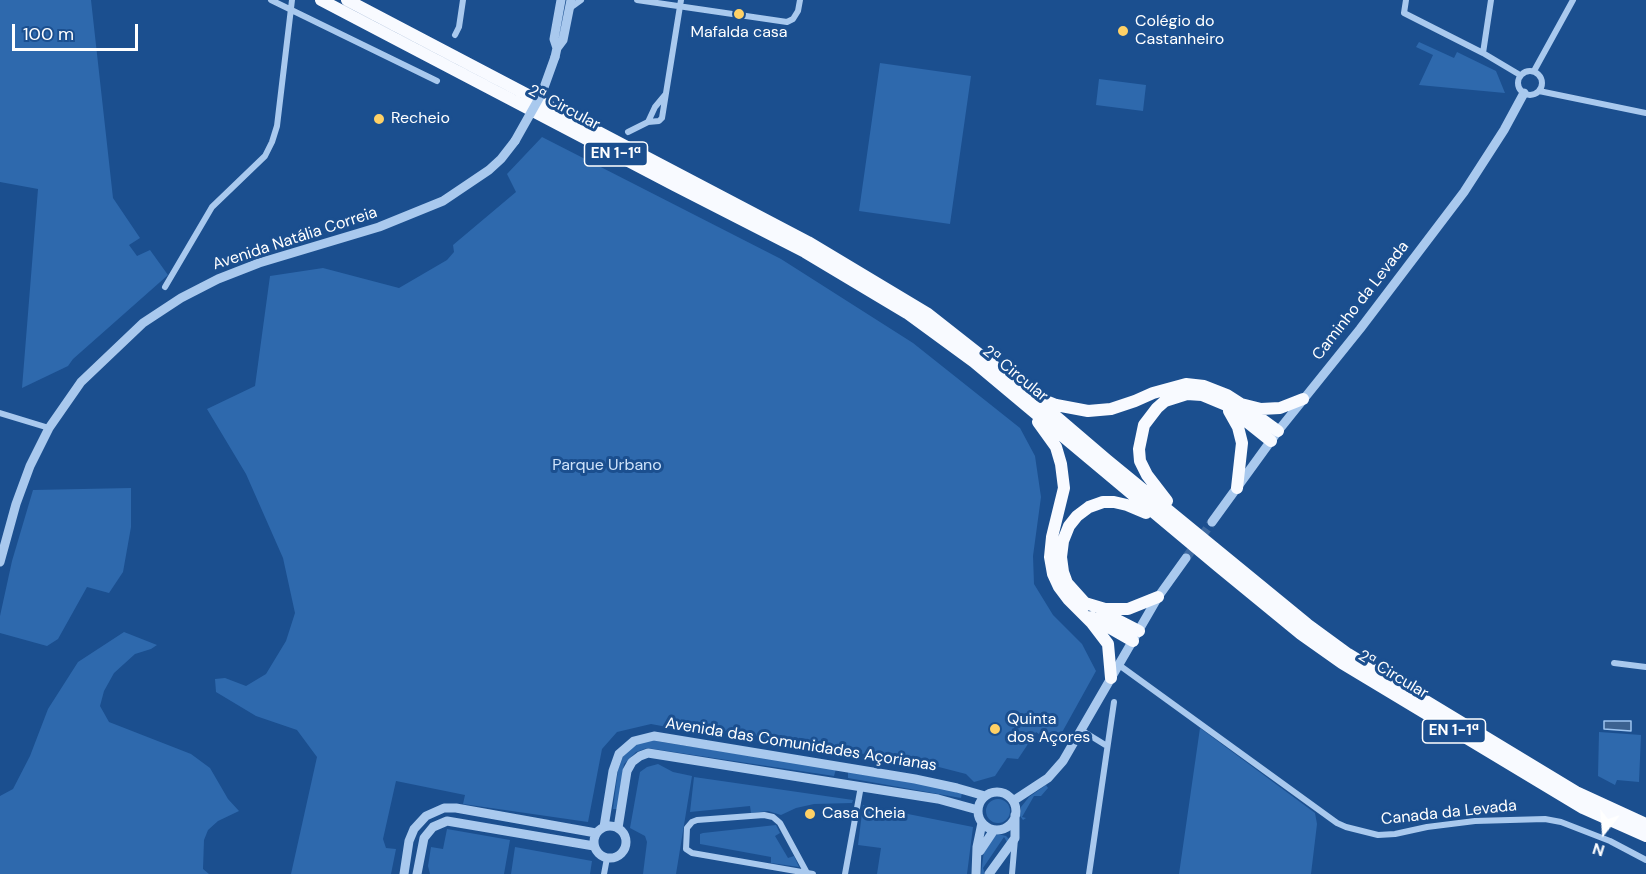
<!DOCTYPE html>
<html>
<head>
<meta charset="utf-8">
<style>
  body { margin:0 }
  #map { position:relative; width:1646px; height:874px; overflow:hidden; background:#1b4f8f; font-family:"DM Sans",sans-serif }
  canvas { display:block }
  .north { position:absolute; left:1574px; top:802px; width:60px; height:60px; -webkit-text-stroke:4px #1b4f8f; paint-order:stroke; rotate:197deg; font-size:16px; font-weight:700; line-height:24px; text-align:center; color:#fff }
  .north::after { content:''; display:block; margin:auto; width:21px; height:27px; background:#fff; clip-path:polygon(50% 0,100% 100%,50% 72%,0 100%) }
  .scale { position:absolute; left:12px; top:24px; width:126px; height:27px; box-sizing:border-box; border:3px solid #fff; border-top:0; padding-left:8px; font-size:18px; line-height:21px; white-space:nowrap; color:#fff; -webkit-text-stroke:4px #1b4f8f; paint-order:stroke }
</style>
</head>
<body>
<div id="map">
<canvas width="1646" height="874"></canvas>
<div class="north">N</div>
<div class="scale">100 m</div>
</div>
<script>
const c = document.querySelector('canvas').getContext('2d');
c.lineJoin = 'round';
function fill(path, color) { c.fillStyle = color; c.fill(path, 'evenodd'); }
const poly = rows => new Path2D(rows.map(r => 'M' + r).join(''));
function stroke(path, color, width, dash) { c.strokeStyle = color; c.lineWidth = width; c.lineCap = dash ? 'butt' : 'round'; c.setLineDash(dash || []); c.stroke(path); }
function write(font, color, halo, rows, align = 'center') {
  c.font = font + ' "DM Sans",sans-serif'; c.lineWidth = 6; c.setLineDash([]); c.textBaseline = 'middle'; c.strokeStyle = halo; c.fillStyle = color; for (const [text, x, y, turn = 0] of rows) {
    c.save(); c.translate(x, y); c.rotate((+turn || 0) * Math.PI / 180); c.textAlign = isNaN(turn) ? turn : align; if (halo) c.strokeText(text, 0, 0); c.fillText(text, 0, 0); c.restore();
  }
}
const green = poly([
  [0,0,91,0,113,198,140,238,129,245,137,256,150,250,168,275,73,359,68,366,22,388,38,189,0,182],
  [1419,42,1454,58,1457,52,1496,71,1505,93,1419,85,1433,55,1416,47],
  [880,63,971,76,950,224,859,211],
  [1099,79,1146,85,1143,111,1096,105],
  [542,137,781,259,913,343,1020,428,1035,456,1041,497,1033,556,1034,584,1053,615,1082,644,1096,671,1055,745,1036,732,1018,759,1007,758,995,776,974,782,966,774,931,765,683,724,678,729,651,724,617,732,602,749,588,822,463,804,465,795,396,781,383,839,386,848,396,849,391,874,291,874,317,757,297,730,256,716,216,692,215,679,225,678,246,686,266,674,286,641,295,613,283,558,246,474,207,409,255,386,270,276,323,268,399,288,447,260,454,252,453,245,516,192,507,174],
  [131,488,131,527,123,572,109,593,87,587,58,639,47,646,0,633,0,616,12,561,33,490],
  [124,632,157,645,151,649,135,654,114,673,104,691,100,706,109,722,191,754,210,768,228,799,239,811,218,821,208,830,204,840,203,869,209,874,0,874,0,796,13,789,30,756,48,709,78,662],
  [1200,728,1315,813,1317,824,1311,874,1179,874],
  [1599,732,1641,735,1639,782,1617,780,1615,785,1598,776],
  [650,740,668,743,836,769,834,776,647,748,636,752,624,764,617,809,613,809,618,770,624,754,640,742],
  [658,764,673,772,692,776,676,874,643,874,647,842,645,836,630,828,640,772,647,767],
  [848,772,939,787,962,793,961,798,848,778],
  [694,777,853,800,852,803,814,804,796,808,781,815,768,811,751,813,750,806,690,812],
  [1046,785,1048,788,1041,796,1034,796,1022,817,1026,818,1023,820,1020,816,1021,807,1029,797],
  '986 811a12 12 0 1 1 24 0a12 12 0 1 1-24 0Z',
  [863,805,973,827,967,874,877,874,881,848,858,845],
  [776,825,780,833,775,836,788,858,794,856,799,867,771,863,771,857,700,844,700,834,703,833],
  [447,829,510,840,504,874,430,874,428,866,431,847,443,849],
  [998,834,1006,836,1009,839,1007,842,1004,837,983,868,985,874,981,874,984,850,990,838],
  [515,847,592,861,590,874,511,874]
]);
const water = poly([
  [1604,721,1631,721,1631,731,1604,729,1604,721]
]);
const tertiaryTunnel = poly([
  [1186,558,1212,522]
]);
const minor = poly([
  [271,0,437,81],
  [637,0,787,22,793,19,798,11,800,0],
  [1406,0,1404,13,1483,53],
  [1491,0,1483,53,1520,75],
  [570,8,581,0],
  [455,35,459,27,463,0],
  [1534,71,1573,0],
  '1518 83a12 12 0 1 1 24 0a12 12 0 1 1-24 0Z',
  [1539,91,1646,113],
  [648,122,655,107,665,95],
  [628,132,648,122,659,121,662,118,681,0],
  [165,287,212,207,265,156,272,142,277,126,292,0],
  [0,413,49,428],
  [1614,663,1646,667],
  [1119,665,1337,823,1346,827,1378,835,1395,834,1427,827,1475,821,1545,819,1561,822,1610,841,1646,860],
  [1081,730,1107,746],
  [807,873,780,823,773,817,764,815,697,820,692,822,687,828,686,849,692,853,813,874],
  [604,874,607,858],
  [845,874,861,786],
  [1012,874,1015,839],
  [1089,874,1114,702]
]);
const tertiary = poly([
  [557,48,554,39,561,0],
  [555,57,557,48,563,40,571,0],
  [1212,522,1278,431,1360,329,1464,192,1504,130,1524,93],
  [0,562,16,504,30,466,49,428,81,382,143,323,181,298,218,279,259,263,379,227,443,201,489,170,501,159,515,141],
  '978 811a19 19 0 1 1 38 0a19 19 0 1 1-38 0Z',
  [1013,801,1048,778,1063,761,1158,597,1186,558],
  '594 842a16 16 0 1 1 32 0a16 16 0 1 1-32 0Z',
  [604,827,613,771,619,754,634,741,654,736,915,779,957,788,985,796],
  [618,828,627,771,632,762,640,756,648,753,938,799,978,810],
  [980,851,994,830],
  [404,874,409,841,414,829,426,816,444,808,456,808,596,833],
  [417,874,424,838,433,827,447,821,594,846],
  [976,874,977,847,982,823],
  [989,874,1015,838,1015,815]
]);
const trunk = poly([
  [321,0,674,185,805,252,907,313,974,362,1219,567,1301,634,1342,663,1583,808,1646,836],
  [347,0,808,242,928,314,1031,395,1107,460,1307,624,1348,654,1576,792,1646,824],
  [1041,399,1056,405,1088,411,1111,409,1135,401,1153,393,1186,384,1204,386,1227,395,1241,404,1261,409,1280,408,1303,399],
  [1245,407,1278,431],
  [1229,411,1238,427,1242,443,1237,488],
  [1038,422,1056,447,1061,464,1064,488,1052,537,1050,557,1053,574,1059,587,1068,599,1092,623,1108,644,1111,678],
  [1167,501,1147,475,1140,461,1139,449,1144,425,1157,408,1165,401,1187,394,1202,395,1226,405,1271,441],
  [1146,513,1127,505,1114,502,1103,502,1089,507,1077,516,1069,526,1063,541,1061,557,1063,572,1067,583,1085,603,1105,609,1128,609,1158,597],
  [1102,612,1139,631],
  [1091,617,1133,641]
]);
const tertiaryBridge = poly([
  [515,141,542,93,555,57]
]);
const markers = [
  [739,14,6,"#ffd166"],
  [1123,31,6,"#ffd166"],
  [379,119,6,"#ffd166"],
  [995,729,6,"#ffd166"],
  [810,814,6,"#ffd166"]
];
const shields = [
  [616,154,63],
  [1454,731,63]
];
const shieldNames = [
  ["EN 1-1ª",616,154],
  ["EN 1-1ª",1454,731]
];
const poiNames = [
  ["Colégio do",1135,22],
  ["Castanheiro",1135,40],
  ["Mafalda casa",739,33,"center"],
  ["Recheio",391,119],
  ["Quinta",1007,720],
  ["dos Açores",1007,738],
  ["Casa Cheia",822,814]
];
const streetNames = [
  ["2ª Circular",564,108,28],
  ["Avenida Natália Correia",295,239,-18],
  ["Caminho da Levada",1361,301,-52],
  ["2ª Circular",1015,374,39],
  ["2ª Circular",1393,675,31],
  ["Avenida das Comunidades Açorianas",801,745,9],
  ["Canada da Levada",1449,813,-6]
];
const parkNames = [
  ["Parque Urbano",607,466]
];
fill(green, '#2e69ad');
fill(water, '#3c6290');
stroke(water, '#9cc4f0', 1.5);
stroke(tertiaryTunnel, '#3d69a0', 9, [9, 4.5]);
stroke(minor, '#a9c9ee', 6);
stroke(tertiary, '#a9c9ee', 9);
stroke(trunk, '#f8faff', 12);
stroke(tertiaryBridge, '#a9c9ee', 9);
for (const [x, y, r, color] of markers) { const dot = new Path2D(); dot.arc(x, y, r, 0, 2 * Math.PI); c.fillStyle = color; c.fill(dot); stroke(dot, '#1b4f8f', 2); }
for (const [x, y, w] of shields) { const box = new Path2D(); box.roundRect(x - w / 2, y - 12, w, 24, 4.5); c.fillStyle = '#1b4f8f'; c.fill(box); stroke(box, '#fff', 1.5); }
write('bold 15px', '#fff', null, shieldNames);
write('16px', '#fff', '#1b4f8f', poiNames, 'left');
write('16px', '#fff', '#1b4f8f', streetNames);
write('16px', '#cfe3fa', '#1b4f8f', parkNames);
</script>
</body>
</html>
